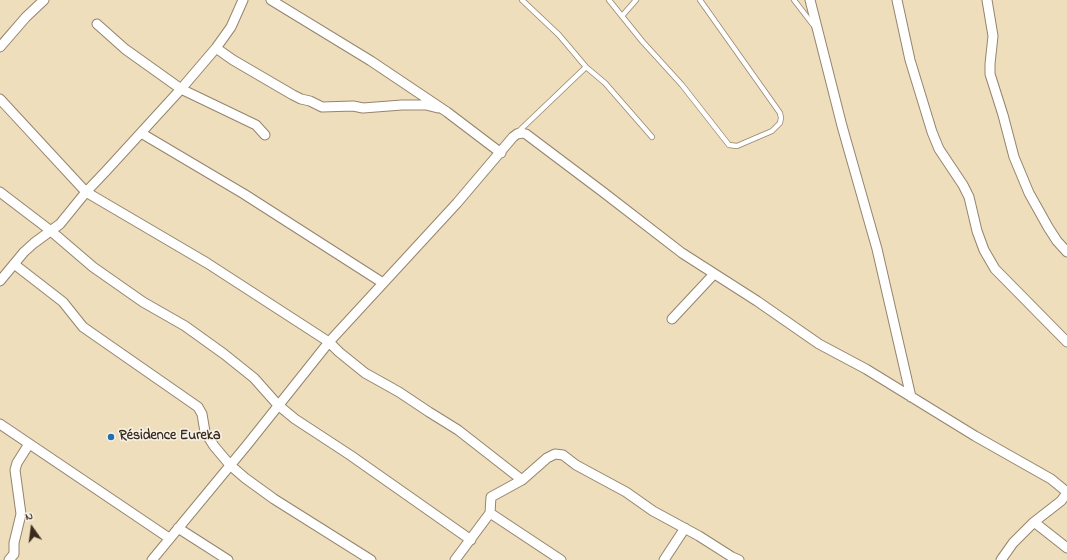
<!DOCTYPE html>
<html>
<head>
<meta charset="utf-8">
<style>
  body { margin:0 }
  #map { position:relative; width:1067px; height:560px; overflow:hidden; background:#efdebc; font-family:"Indie Flower",sans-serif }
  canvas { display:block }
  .north { position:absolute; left:12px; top:508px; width:40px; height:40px; -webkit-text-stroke:3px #f7f3e8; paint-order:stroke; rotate:346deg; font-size:11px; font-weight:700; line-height:16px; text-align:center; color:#3b2a1e }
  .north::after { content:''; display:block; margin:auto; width:14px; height:18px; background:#3b2a1e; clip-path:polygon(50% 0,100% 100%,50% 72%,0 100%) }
</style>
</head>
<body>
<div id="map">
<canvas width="1067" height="560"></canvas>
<div class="north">N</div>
</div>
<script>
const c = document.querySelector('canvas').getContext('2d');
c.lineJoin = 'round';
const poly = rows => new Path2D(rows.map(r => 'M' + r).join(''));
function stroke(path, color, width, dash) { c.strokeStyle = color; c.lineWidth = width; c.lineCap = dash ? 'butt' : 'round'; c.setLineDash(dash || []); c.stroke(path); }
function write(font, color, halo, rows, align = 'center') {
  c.font = font + ' "Indie Flower",sans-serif'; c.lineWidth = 3; c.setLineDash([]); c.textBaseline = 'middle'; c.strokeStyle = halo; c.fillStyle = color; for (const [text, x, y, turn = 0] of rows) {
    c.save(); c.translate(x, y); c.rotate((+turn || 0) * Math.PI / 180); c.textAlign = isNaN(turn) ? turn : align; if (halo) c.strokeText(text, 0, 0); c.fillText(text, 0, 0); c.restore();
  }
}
const lane = poly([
  [522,0,559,35,586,67,605,83,652,137],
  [609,0,642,41,682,85,729,145,737,146,772,131,780,123,781,118,780,113,700,0],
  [794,0,814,26],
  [622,16,636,0],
  [518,132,586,67]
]);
const street = poly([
  [271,0,371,61,447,112,501,153],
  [810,0,842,126,877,249,911,397],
  [897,0,910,60,932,132,939,149,963,185,969,197,977,231,984,250,995,269,1067,342],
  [987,0,993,36,990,64,990,74,1003,115,1014,157,1029,193,1048,227,1057,241,1067,252],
  [97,24,125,49,181,89,256,125,265,135],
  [0,47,26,17,44,0],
  [216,48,233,60,293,95,301,99,310,101,322,107,353,106,363,108,402,105,426,105,438,108],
  [0,99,86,192,207,263,329,342,339,352,365,373,399,392,429,412,458,430,522,480],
  [141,133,244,194,383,283],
  [0,192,51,231,93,267,143,302,185,326,224,354,254,378,278,405,295,419,350,455,471,540],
  [14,264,63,302,83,327,198,407,202,414,205,432,214,446,230,465,245,478,274,499,371,560],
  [0,281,24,252,34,243,60,224,86,192,106,171,181,89,216,48,231,27,243,0],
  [672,319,714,274],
  [0,424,169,538],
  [490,513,561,560],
  [1034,522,1067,548],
  [178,528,228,560],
  [9,560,14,554,14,543,21,514,15,470,17,463,29,444],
  [152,560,247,445,329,342,457,203,513,137,517,134,522,133,526,134,603,192,682,253,757,301,819,344,866,369,975,436,1051,479,1067,492],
  [455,560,490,513,491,497,522,480,547,458,555,454,563,455,576,465,626,492,653,511,699,536,732,557,739,560],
  [664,560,685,528],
  [1001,560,1013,543,1034,522,1061,501,1067,493]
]);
const markers = [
  [111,437,4,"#1f6fb2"]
];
const poiNames = [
  ["Résidence Eureka",119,437]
];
stroke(lane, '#95846d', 6);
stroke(street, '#95846d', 11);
stroke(lane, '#fff', 4.5);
stroke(street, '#fff', 9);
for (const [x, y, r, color] of markers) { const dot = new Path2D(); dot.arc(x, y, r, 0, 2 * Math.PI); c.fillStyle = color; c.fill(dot); stroke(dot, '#f7f3e8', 1.5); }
write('bold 14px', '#3b2a1e', '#f7f3e8', poiNames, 'left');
</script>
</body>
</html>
